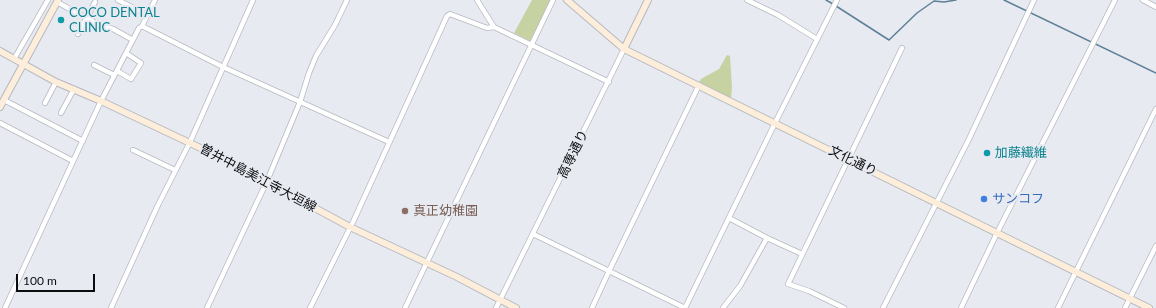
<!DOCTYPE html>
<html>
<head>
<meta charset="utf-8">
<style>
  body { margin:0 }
  #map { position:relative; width:1156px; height:308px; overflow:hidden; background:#e7eaf1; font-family:Lato,sans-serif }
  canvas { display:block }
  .scale { position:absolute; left:16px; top:274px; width:79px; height:18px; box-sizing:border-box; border:2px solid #0b0c0e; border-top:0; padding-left:5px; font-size:12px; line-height:14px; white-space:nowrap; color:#0b0c0e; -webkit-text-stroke:3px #e7eaf1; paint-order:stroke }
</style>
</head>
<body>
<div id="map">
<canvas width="1156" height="308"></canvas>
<div class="scale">100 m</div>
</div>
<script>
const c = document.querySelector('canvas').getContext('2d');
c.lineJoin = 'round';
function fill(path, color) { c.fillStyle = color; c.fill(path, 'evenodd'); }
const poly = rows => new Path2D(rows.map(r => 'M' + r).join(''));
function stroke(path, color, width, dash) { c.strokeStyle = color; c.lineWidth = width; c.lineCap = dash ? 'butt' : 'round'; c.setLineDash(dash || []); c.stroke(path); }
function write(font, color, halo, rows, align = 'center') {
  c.font = font + ' Lato,"Noto Sans JP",sans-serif'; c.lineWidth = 4; c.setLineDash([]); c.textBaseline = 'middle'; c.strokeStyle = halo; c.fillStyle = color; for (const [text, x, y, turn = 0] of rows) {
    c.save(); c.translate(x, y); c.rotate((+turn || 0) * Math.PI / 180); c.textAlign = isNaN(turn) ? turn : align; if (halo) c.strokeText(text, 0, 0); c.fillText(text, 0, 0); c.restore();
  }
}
const green = poly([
  [532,0,551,0,530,41,514,33],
  [727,55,730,56,732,87,731,98,699,82,701,79,719,69]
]);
const stream = poly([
  [826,0,833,4],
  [1004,0,1156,73],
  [836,6,889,40,917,13,934,1,944,2,956,0]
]);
const street = poly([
  [118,0,147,15],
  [155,0,142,26,223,67,389,142],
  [477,0,494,27,609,82],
  [747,0,778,15,817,39],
  [1143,0,1156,7],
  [57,2,99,25,113,29,133,40],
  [78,34,95,2],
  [14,59,48,0],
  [94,65,114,75],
  [117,71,131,79,141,63,126,53],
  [4,100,83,141],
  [45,103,56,82],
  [61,113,74,89],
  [0,123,73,161],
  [133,150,175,170],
  [729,218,767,238,802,254],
  [533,234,685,308],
  [5,308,101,101,139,28,142,26],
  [111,308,158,205,190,142,253,0],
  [207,308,267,181,300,102,309,73,316,56,335,25,347,0],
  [310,308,353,222,447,16,450,14,487,28,494,27],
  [405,308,553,0],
  [496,308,624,49],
  [592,308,609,271,699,85],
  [685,308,775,123,837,0],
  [723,308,740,286,767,238],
  [844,308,809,291,788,284,902,48],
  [883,308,969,139,1034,0],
  [961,308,997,233,1115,0],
  [1058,308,1156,109],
  [1125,308,1156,246]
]);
const secondary = poly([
  [567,0,624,49,1149,308],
  [624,49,648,0],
  [0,51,56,82,101,101,226,160,350,227,457,277,516,308],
  [0,107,58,0]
]);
const markers = [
  [61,20,4,"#0f9aa8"],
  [987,153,4,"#0f9aa8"],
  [984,199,4,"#3f7fe0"],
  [405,211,4,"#8d6e63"]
];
const cultureNames = [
  ["COCO DENTAL",69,13],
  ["CLINIC",69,28],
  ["加藤繊維",995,153]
];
const streetNames = [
  ["高専通り",573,154,-64],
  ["文化通り",853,161,26],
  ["曽井中島美江寺大垣線",258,178,28]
];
const shopNames = [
  ["サンコフ",992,199]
];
const educationNames = [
  ["真正幼稚園",413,211]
];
fill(green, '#c6d2a2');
stroke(stream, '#5d8097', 1.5);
stroke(street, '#b6b9bf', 6);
stroke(secondary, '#b6b9bf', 8);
stroke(street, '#fff', 4.5);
stroke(secondary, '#fdeddb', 6);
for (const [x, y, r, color] of markers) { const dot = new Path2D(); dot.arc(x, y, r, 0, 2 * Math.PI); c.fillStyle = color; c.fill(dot); stroke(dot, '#e7eaf1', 1.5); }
write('13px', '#0d838f', '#e7eaf1', cultureNames, 'left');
write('13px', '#0b0c0e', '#e7eaf1', streetNames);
write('13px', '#366cbe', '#e7eaf1', shopNames, 'left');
write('13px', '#785e54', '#e7eaf1', educationNames, 'left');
</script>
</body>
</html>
